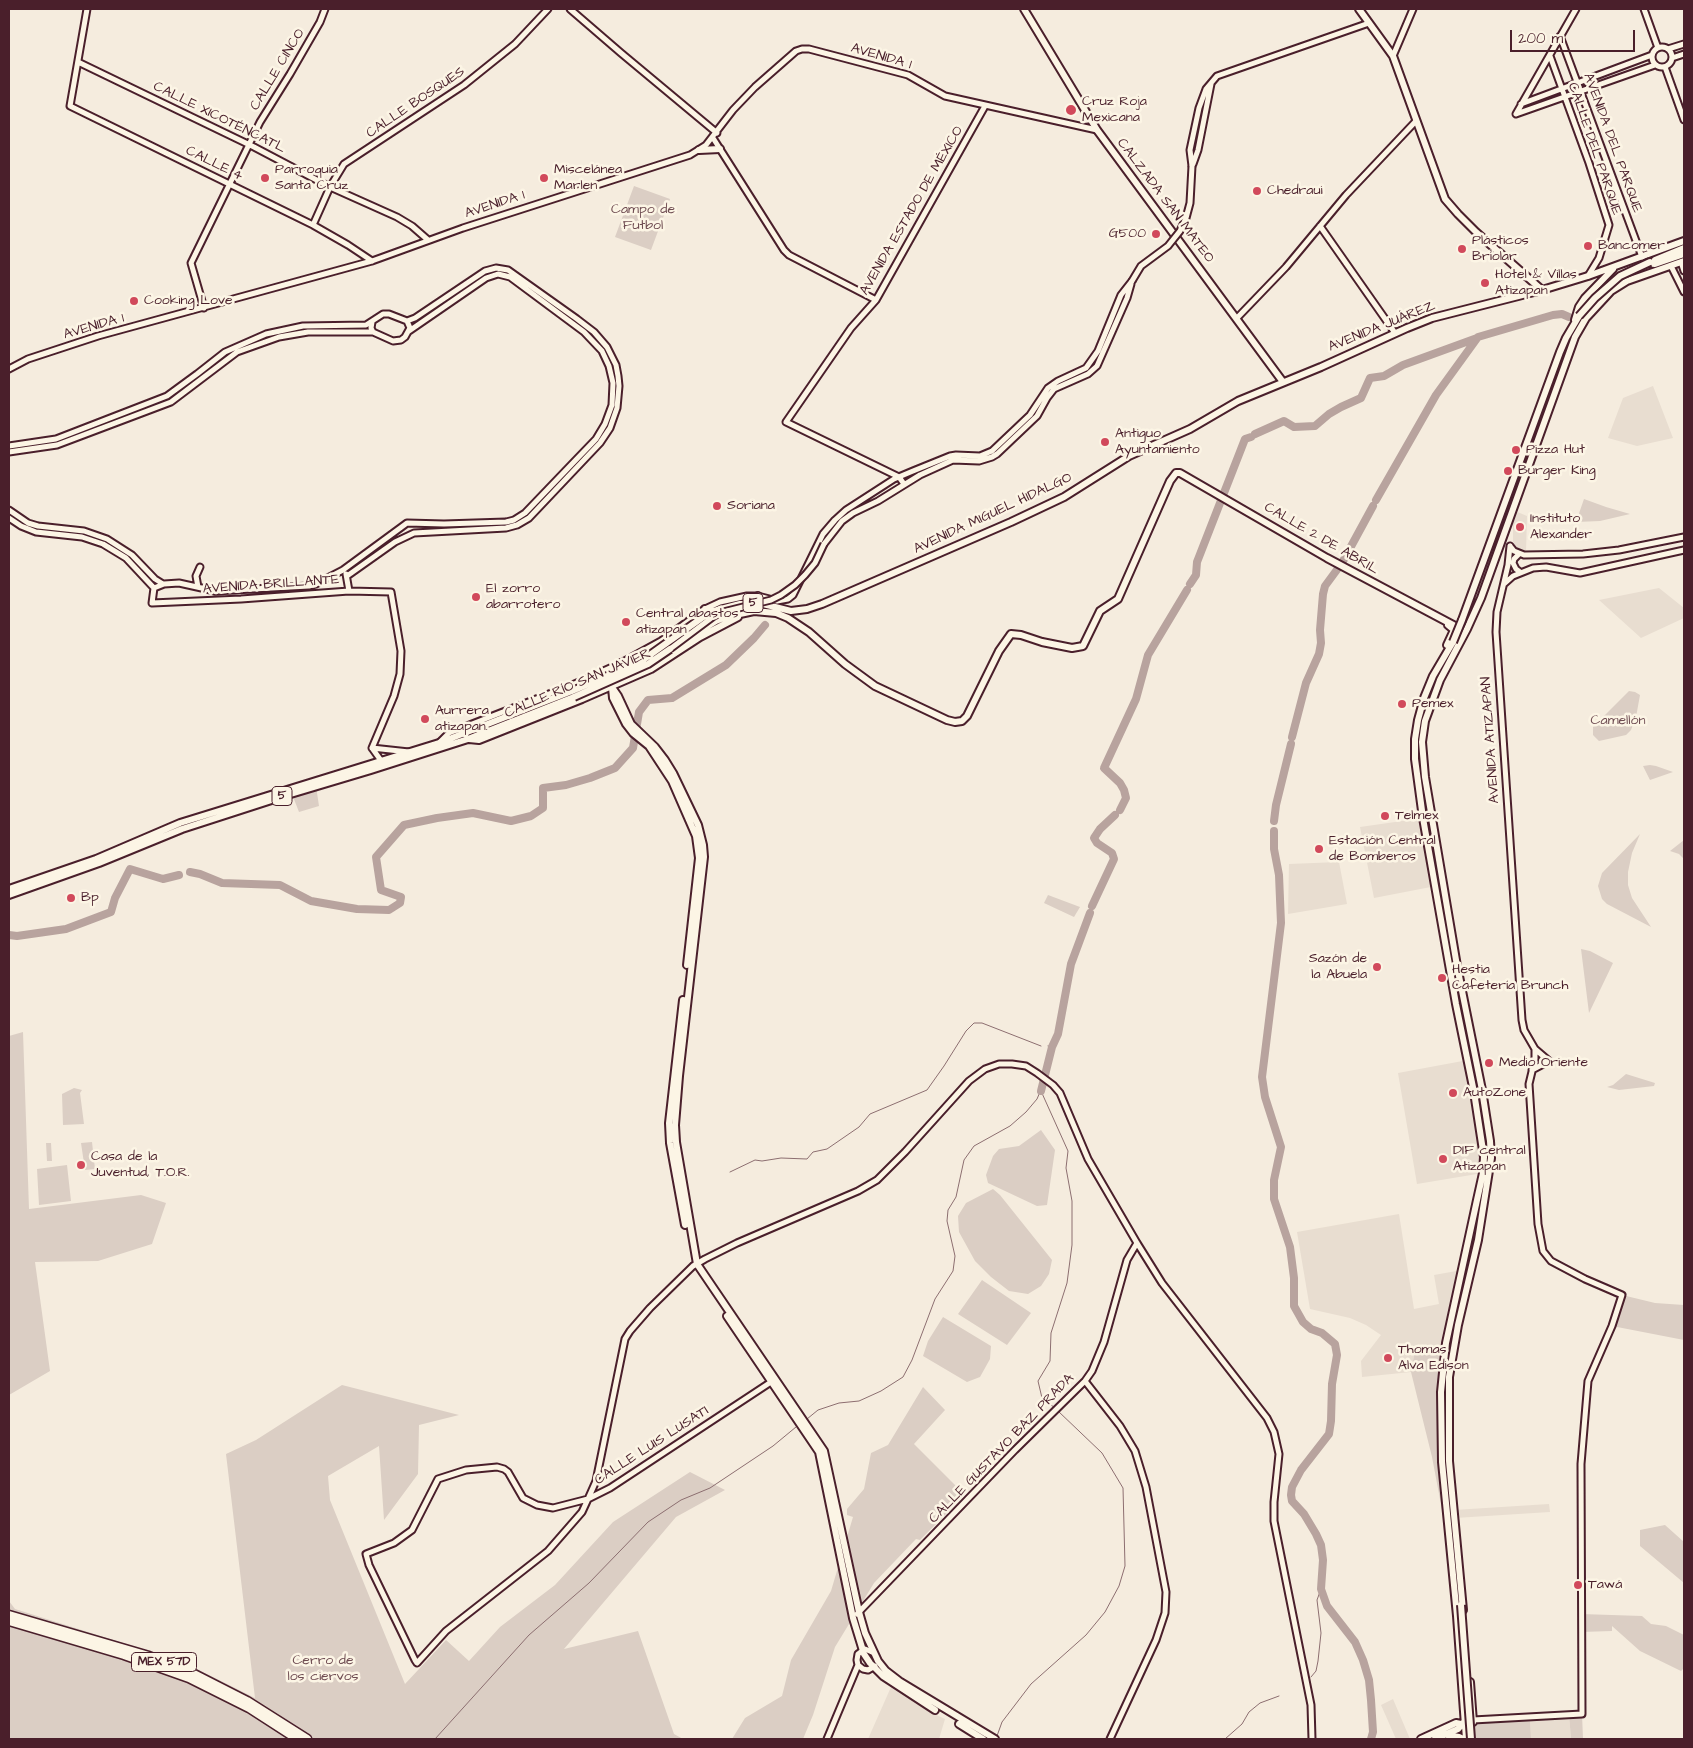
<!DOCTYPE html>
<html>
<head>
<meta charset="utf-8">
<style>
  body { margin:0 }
  #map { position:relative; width:1693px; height:1748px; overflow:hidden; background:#f5ecde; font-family:"Architects Daughter",sans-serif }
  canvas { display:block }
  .frame { position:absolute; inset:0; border:10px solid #4a1f2b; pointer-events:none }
  .scale { position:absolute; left:1510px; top:30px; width:125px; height:22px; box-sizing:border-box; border:2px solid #4a1f2b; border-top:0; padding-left:6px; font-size:15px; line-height:18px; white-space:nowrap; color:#4a1f2b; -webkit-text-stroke:4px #fcf5e5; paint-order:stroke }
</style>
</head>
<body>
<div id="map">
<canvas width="1693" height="1748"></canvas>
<div class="frame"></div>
<div class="scale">200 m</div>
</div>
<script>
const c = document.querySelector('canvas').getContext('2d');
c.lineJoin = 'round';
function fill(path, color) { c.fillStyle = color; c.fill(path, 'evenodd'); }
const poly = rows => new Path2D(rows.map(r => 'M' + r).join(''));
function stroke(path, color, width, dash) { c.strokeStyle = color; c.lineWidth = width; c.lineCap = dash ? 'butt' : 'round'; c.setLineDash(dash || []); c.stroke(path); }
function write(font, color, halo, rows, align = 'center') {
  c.font = font + ' "Architects Daughter",sans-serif'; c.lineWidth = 5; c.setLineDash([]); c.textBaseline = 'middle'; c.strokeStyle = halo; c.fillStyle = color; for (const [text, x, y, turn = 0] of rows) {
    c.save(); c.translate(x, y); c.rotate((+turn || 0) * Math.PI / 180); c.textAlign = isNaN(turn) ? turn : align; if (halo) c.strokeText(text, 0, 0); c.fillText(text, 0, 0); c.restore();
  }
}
const built = poly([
  [1653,386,1673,438,1637,446,1608,438,1623,398],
  [1515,511,1527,516,1526,552,1519,551,1513,546,1513,522],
  [1659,588,1684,608,1684,618,1641,638,1599,600],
  [1423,818,1436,886,1374,898,1360,827],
  [1339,862,1347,904,1288,914,1289,864],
  [1468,1060,1475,1098,1483,1173,1417,1184,1398,1073],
  [1399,1214,1414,1309,1439,1304,1434,1275,1462,1270,1445,1355,1415,1350,1411,1372,1362,1377,1361,1361,1381,1335,1366,1325,1350,1318,1310,1309,1297,1232],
  [1549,1504,1550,1512,1455,1518,1454,1510],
  [891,1687,928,1711,945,1719,939,1739,868,1739],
  [1393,1699,1410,1739,1396,1739,1381,1705],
  [1569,1715,1571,1739,1531,1739,1530,1717]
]);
const green = poly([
  [634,186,670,199,651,250,615,237],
  [1584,499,1606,507,1630,514,1600,521,1576,522],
  [1629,691,1635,692,1640,695,1636,717,1631,730,1626,735,1599,741,1593,735,1593,727],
  [1650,765,1656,766,1673,772,1650,780,1643,766],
  [316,786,319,806,299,812,292,794],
  [1640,834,1632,853,1628,872,1628,885,1632,898,1651,927,1607,904,1602,899,1598,886,1602,873],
  [1684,840,1684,859,1679,854,1670,851],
  [1048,895,1080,907,1074,917,1044,903],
  [1581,949,1590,951,1613,963,1589,1013],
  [23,1032,29,1209,141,1195,166,1203,152,1244,98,1261,35,1262,50,1371,9,1395,9,1036],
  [1626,1074,1655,1083,1654,1086,1619,1090,1607,1087,1613,1085],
  [74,1088,82,1090,80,1093,84,1124,63,1125,62,1094],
  [1041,1130,1055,1150,1047,1205,1037,1206,988,1183,986,1175,993,1156,999,1149,1019,1146],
  [92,1142,95,1169,85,1170,81,1143],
  [46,1143,51,1143,52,1161,47,1161],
  [67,1165,71,1201,39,1205,37,1169],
  [993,1189,1000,1195,1052,1260,1049,1274,1041,1286,1028,1294,1009,1291,991,1277,975,1261,959,1232,958,1216,966,1203],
  [982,1280,1031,1313,1007,1345,958,1314],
  [1622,1295,1655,1303,1684,1305,1684,1340,1612,1326],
  [943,1317,991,1346,990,1359,980,1377,967,1382,923,1356,928,1341],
  [1415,1350,1445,1355,1441,1392,1447,1515,1443,1515,1432,1457,1411,1372],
  [342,1385,459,1415,419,1425,418,1474,384,1520,379,1446,328,1476,330,1500,405,1684,446,1640,469,1661,500,1627,555,1585,613,1522,690,1472,725,1490,676,1517,564,1649,638,1631,674,1734,683,1739,9,1739,9,1601,15,1609,126,1644,191,1666,255,1698,226,1454,256,1440],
  [923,1387,945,1410,914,1444,965,1495,920,1540,916,1539,874,1583,835,1647,813,1715,803,1739,732,1739,745,1718,782,1696,791,1660,831,1591,853,1517,847,1515,847,1509,864,1489,871,1453,888,1445],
  [1665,1525,1684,1542,1684,1583,1640,1546,1640,1530],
  [1581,1614,1642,1616,1651,1624,1666,1626,1684,1635,1684,1668,1681,1671,1640,1651,1612,1626,1612,1631,1581,1632],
  [1582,1714,1583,1739,1571,1739,1569,1715],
  [1530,1717,1531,1739,1475,1739,1473,1720]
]);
const stream = poly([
  [1048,1046,1052,1047],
  [1041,1091,1068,1151,1066,1168,1072,1201,1072,1245,1067,1283,1051,1333,1050,1361,1038,1381,1042,1398,1055,1408],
  [730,1172,755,1160,762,1161,781,1158,807,1159,813,1152,827,1149,859,1127,870,1114,927,1090,944,1066,966,1031,974,1023,982,1023,1041,1046],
  [807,1419,818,1410,839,1403,859,1401,881,1391,903,1377,912,1360,935,1299,953,1271,955,1256,947,1221,948,1210,956,1197,964,1160,974,1146,1010,1126,1026,1112,1037,1099,1040,1092],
  [1311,1677,1316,1671,1318,1661,1321,1633,1317,1600,1321,1589],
  [997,1736,1002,1722,1031,1684,1086,1635,1105,1612,1119,1586,1125,1566,1123,1488,1102,1453,1058,1411],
  [435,1739,529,1635,589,1583,648,1522,681,1500,710,1488,773,1446,796,1427],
  [1225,1739,1242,1724,1249,1712,1260,1703,1279,1696]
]);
const river = poly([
  [1255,434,1284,421,1294,427,1315,426,1329,414,1341,407,1361,398,1370,378,1384,376,1403,365,1477,338],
  [1376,500,1436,395,1478,337,1553,315,1562,314,1569,317],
  [1342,563,1373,506],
  [1190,584,1196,575,1197,562,1245,439,1251,437],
  [1292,737,1306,683,1319,654,1321,643,1320,630,1323,594,1325,586,1339,567],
  [1120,810,1126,798,1124,790,1120,783,1104,768,1136,699,1148,655,1187,590],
  [1274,821,1276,805,1291,744],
  [1274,831,1274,849,1279,875,1281,923,1262,1077,1265,1097,1281,1147,1274,1180,1274,1199,1290,1247,1294,1278,1294,1306,1303,1322,1311,1329,1322,1333,1335,1344,1337,1355,1332,1384,1331,1421,1329,1434,1301,1470,1292,1487,1291,1495,1292,1501,1304,1514,1316,1534,1321,1545,1323,1560,1321,1589,1327,1606,1355,1642,1363,1660,1369,1680,1371,1700,1373,1732,1371,1739],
  [190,872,200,874,222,883,280,885,311,901,357,909,389,910,400,903,401,897,381,890,376,857,404,825,437,818,473,813,511,821,531,816,543,808,543,788,566,785,590,778,615,768,633,748,639,712,648,700,672,698,726,665,754,638,765,625],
  [1092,906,1114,859,1112,853,1097,843,1094,838,1100,829,1115,815],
  [9,935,17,936,66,929,111,912,115,898,130,869,163,879,179,875],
  [1041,1091,1052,1047,1058,1034,1071,964,1090,913]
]);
const majorTunnel = poly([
  [1456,626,1462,627,1464,625,1477,596]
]);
const minor = poly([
  [87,9,70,106,313,225,348,245,372,261],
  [570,9,621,53,717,133],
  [1644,9,1658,48],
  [1560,36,1642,257],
  '1652 57a10 10 0 1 1 20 0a10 10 0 1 1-20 0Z',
  [1668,49,1684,44],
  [1393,56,1413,9],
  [1550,56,1589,163,1609,225,1599,258,1588,276],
  [1672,58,1684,54],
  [78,62,254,147,330,187,397,217,412,226,428,240],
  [1665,67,1684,120],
  [1521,104,1652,55],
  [1516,114,1655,65],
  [1516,114,1576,9],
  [713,138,784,250,789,255,876,300],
  [1193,164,1198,150,1211,84],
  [1192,166,1190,150,1199,108,1206,89,1217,76,1369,23],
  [313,225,330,187,344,164,464,85,515,44,548,9],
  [1320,226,1395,333],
  [1681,262,1684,271],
  [1671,266,1684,292],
  [204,308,191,263,260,122,290,74,320,22,325,9],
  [1237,318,1286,267,1346,195,1416,121],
  [9,369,28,359,98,336,372,261,463,228,690,155,706,145,733,110,755,87,796,51,802,49,809,49,908,75,945,96,1097,130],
  [9,446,56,439,167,396,197,374,225,352,266,334,303,326,366,325,383,314,389,314,407,321,410,328,405,337,401,340,393,341,373,332,371,328,372,322],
  [9,452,57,445,171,402,237,352,279,337,308,332,373,332],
  [904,484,899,477,786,422,851,328,876,300,985,106],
  [9,510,28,523,38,526,84,531,107,539,132,555,155,579,163,584],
  [9,518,21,526,36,532,82,537,103,544,126,558,154,588],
  [824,544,842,521,853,513,878,501,920,475,953,460,979,461,992,457,997,454,1037,416,1047,398,1054,389,1088,374,1097,366,1127,298,1131,284],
  [1510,546,1508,565,1497,612,1496,632,1522,1020,1524,1030,1535,1049,1549,1061,1532,1070],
  [1510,546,1514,551,1524,555,1583,554,1619,550,1684,537],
  [1519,554,1514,559,1513,563,1516,569,1520,572],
  [346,574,349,591],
  [347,576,395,542,414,533,506,528,517,525,529,518,600,443,610,428,617,408,619,386,618,376,616,365,607,347,594,332,577,319,508,270,496,268,485,271,415,318,407,321],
  [1504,584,1513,576,1533,568,1546,567,1580,573,1684,550],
  [198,587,196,576,200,567],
  [154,588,164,584,179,583,215,591,309,586,316,584,343,570,407,523,444,524,506,522,514,520,525,513,571,465,596,439,605,424,612,405,613,383,609,366,602,351,584,332,510,277,498,274,486,278,409,331],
  [154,588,152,603,241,599,349,591,391,592,401,651,400,674,394,696,372,748],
  [439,743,449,733,572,685,621,663,661,641,705,609,720,602,747,596,758,596,777,601,788,599,793,595,823,534,835,520,846,510,894,479,913,471,950,456,956,455,980,456,992,451,1030,415,1048,388,1058,381,1086,368,1098,351,1121,295,1132,281],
  [372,748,409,752],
  [372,748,382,762],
  [774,1380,610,1488,588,1499,582,1512,548,1551,446,1631,417,1663,415,1660,369,1565,366,1554,394,1543,412,1530,438,1479,466,1470,497,1467,504,1469,508,1472,523,1498,537,1505,553,1508,588,1499,596,1481,625,1339,630,1331,650,1308,693,1266,705,1259,737,1243,858,1191,877,1180,905,1152,969,1081,985,1069,999,1064,1012,1064,1026,1066,1037,1073,1053,1085,1060,1093,1088,1159,1137,1243,1162,1283,1267,1418,1274,1432,1279,1454,1274,1502,1274,1521,1311,1705,1312,1739],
  [1085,1381,1120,1426,1135,1451,1146,1487,1166,1592,1165,1613,1156,1640,1110,1739],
  [857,1614,1015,1450,1085,1381,1092,1371,1104,1342,1127,1260,1137,1243],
  [858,1665,863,1669,868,1670,875,1666],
  [1473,1720,1582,1714,1581,1464,1588,1381,1612,1326,1622,1295,1585,1279,1551,1261,1543,1251,1538,1224,1529,1084,1535,1059,1535,1049],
  [827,1739,858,1665,857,1660,858,1654,865,1649,872,1652]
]);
const major = poly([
  [1024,9,1097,130,1283,382],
  [1359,9,1393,56,1445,199,1458,214,1476,232,1542,290],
  [699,150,720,149],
  [1655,260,1684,248],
  [1645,263,1655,264,1684,254],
  [1575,320,1579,307,1585,298,1613,269],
  [758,596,763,604],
  [705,609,715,611],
  [706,615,717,610,740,604,763,604,791,611,807,609,822,604,1011,522,1064,497,1129,456,1190,429,1238,401,1321,367,1407,328,1432,318,1542,290,1588,276,1684,241],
  [1462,620,1560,352,1566,338,1579,316],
  [1453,642,1433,676,1424,698,1418,720,1415,739,1415,759,1423,818,1456,1004,1474,1092,1484,1157,1483,1173,1477,1200,1446,1343,1441,1392,1442,1462,1457,1616,1466,1739],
  [1447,645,1454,630,1448,625],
  [674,647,716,621,726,617,754,611,776,613,788,618,809,632,845,664,875,686,947,720,955,722,962,721,967,716,999,651,1011,634,1021,635,1042,642,1072,648,1083,646,1100,611,1118,599,1170,481,1176,473,1180,473,1327,558,1455,626],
  [641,666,638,661,641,653],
  [613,674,621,663],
  [593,677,603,679,609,683,618,696,631,724,655,747,665,760,673,773,698,825,703,845,704,857,679,1076,675,1125,676,1142,697,1264,824,1451,859,1612,865,1633,878,1661,886,1671,899,1681,995,1739],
  [612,688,613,698,626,724,633,733,649,746,672,781,696,836,699,858,687,965],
  [469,739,479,740,582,699,651,669,700,637,738,617],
  [9,889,96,859,180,823,439,743,572,691],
  [9,895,99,863,182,829,284,796,371,770,468,739,574,697],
  [683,1000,669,1123,670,1143,685,1225],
  [727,1316,819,1452,853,1618,864,1654,870,1663,883,1676,935,1710],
  [1463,1610,1449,1461,1449,1377,1458,1325,1478,1240,1491,1158,1490,1141,1482,1090,1457,966,1425,777,1422,742,1425,721,1440,680,1467,629,1481,598,1575,337,1586,318,1611,291,1627,281,1684,261],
  [1470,1682,1473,1722],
  [959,1724,983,1739],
  [1447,1735,1459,1737,1463,1739],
  [1421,1739,1456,1723,1461,1724],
  [1435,1739,1458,1729,1464,1722]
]);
const highway = poly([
  [9,1615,149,1656,192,1673,247,1701,307,1739],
  [9,1621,124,1655,189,1678,249,1708,297,1739]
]);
const minorBridge = poly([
  [1132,281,1141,266,1168,246,1180,231,1186,218,1190,203,1192,166],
  [670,649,714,616,723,612,771,600,781,595,795,585,805,575,815,563,824,544]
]);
const majorBridge = poly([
  [1579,316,1595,298,1620,276,1650,262],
  [1453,642,1462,620],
  [572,691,640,662,706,615],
  [574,697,648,664,670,649],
  [1461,1605,1471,1739]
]);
const markers = [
  [1071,110,6,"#d1495b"],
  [265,178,5,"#d1495b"],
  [544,178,5,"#d1495b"],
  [1257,191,5,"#d1495b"],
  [1156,234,5,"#d1495b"],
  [1588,246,5,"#d1495b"],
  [1462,249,5,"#d1495b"],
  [1485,283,5,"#d1495b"],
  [134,301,5,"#d1495b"],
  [1105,442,5,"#d1495b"],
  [1516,450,5,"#d1495b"],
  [1508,471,5,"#d1495b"],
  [717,506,5,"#d1495b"],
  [1520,527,5,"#d1495b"],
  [476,597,5,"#d1495b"],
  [626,622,5,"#d1495b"],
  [1402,704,5,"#d1495b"],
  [425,719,5,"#d1495b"],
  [1385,816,5,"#d1495b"],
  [1319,849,5,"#d1495b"],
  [71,898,5,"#d1495b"],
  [1377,967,5,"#d1495b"],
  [1442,978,5,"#d1495b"],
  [1489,1063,5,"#d1495b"],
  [1453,1093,5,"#d1495b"],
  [1443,1159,5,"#d1495b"],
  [81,1165,5,"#d1495b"],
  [1388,1358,5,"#d1495b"],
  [1578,1585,5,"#d1495b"]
];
const shields = [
  [753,603,20],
  [282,796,20],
  [164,1662,65]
];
const shieldNames = [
  ["5",753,603],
  ["5",282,796],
  ["MEX 57D",164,1662]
];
const streetNames = [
  ["AVENIDA 1",881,57,16],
  ["CALLE CINCO",278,70,-59],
  ["CALLE BOSQUES",416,103,-34],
  ["CALLE XICOTÉNCATL",219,118,26],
  ["AVENIDA DEL PARQUE",1612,143,70],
  ["CALLE DEL PARQUE",1594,149,71],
  ["CALLE 4",214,164,26],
  ["CALZADA SAN MATEO",1165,201,53],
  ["AVENIDA 1",495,205,-18],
  ["AVENIDA ESTADO DE MÉXICO",912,211,-60],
  ["AVENIDA 1",94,327,-16],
  ["AVENIDA JUÁREZ",1382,327,-22],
  ["AVENIDA MIGUEL HIDALGO",993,514,-25],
  ["CALLE 2 DE ABRIL",1321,539,30],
  ["AVENIDA BRILLANTE",271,585,-4],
  ["CALLE RÍO SAN JAVIER",578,684,-23],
  ["AVENIDA ATIZAPAN",1491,740,-94],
  ["CALLE LUIS LUSATI",652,1446,-33],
  ["CALLE GUSTAVO BAZ PRADA",1002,1449,-46]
];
const poiNames = [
  ["Cruz Roja",1082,102],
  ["Mexicana",1082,118],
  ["Parroquia",275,170],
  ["Santa Cruz",275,186],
  ["Miscelánea",554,170],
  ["Marlen",554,186],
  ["Chedraui",1267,191],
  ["G500",1146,234,"right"],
  ["Plásticos",1472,241],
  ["Briolar",1472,257],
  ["Bancomer",1598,246],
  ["Hotel & Villas",1495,275],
  ["Atizapan",1495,291],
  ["Cooking Love",144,301],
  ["Antiguo",1115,434],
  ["Ayuntamiento",1115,450],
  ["Pizza Hut",1526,450],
  ["Burger King",1518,471],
  ["Soriana",727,506],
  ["Instituto",1530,519],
  ["Alexander",1530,535],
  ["El zorro",486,589],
  ["abarrotero",486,605],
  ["Central abastos",636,614],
  ["atizapan",636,630],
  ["Pemex",1412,704],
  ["Aurrera",435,711],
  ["atizapan.",435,727],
  ["Telmex",1395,816],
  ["Estación Central",1329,841],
  ["de Bomberos",1329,857],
  ["Bp",81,898],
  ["Sazón de",1367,959,"right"],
  ["la Abuela",1367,975,"right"],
  ["Hestia",1452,970],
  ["Cafetería Brunch",1452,986],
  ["Medio Oriente",1499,1063],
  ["AutoZone",1463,1093],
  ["DIF central",1453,1151],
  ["Atizapan",1453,1167],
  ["Casa de la",91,1157],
  ["Juventud, T.O.R.",91,1173],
  ["Thomas",1398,1350],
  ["Alva Edison",1398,1366],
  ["Tawá",1588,1585]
];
const parkNames = [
  ["Campo de",643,210],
  ["Futbol",643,226],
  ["Camellón",1618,721],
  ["Cerro de",323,1661],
  ["los ciervos",323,1677]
];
fill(built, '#e8ddd0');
fill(green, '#dbcec4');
stroke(stream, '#8c6e70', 1);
stroke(river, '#b8a39e', 8);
stroke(majorTunnel, '#d3c3ba', 6, [6, 3]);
stroke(minor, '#4a1f2b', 9);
stroke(major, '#4a1f2b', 10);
stroke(highway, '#4a1f2b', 11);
stroke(minor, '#fcf5e5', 5);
stroke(major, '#fcf5e5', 6);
stroke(highway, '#fcf5e5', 8);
stroke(minorBridge, '#4a1f2b', 9, []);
stroke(majorBridge, '#4a1f2b', 10, []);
stroke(minorBridge, '#fcf5e5', 5);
stroke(majorBridge, '#fcf5e5', 6);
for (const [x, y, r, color] of markers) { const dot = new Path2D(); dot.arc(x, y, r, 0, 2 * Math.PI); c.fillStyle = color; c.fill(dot); stroke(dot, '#fcf5e5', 2); }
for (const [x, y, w] of shields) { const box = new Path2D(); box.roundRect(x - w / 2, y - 9.5, w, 19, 4); c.fillStyle = '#fcf5e5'; c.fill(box); stroke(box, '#4a1f2b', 1); }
write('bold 12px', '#4a1f2b', null, shieldNames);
write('14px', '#4a1f2b', '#fcf5e5', streetNames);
write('14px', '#4a1f2b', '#fcf5e5', poiNames, 'left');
write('14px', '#6e4b51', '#fcf5e5', parkNames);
</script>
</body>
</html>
